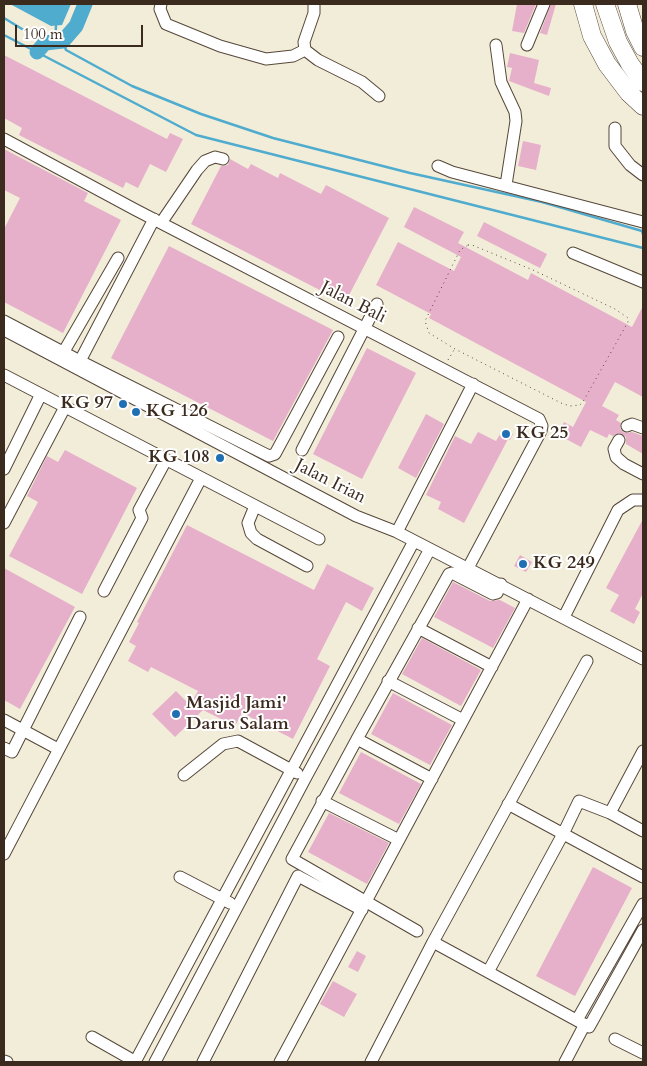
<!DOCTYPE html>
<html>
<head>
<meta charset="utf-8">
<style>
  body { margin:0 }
  #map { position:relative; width:647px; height:1066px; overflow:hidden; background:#f2edd9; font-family:Cardo,serif }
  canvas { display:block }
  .frame { position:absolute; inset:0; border:5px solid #3b2a1e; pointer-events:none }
  .scale { position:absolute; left:15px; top:25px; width:128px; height:22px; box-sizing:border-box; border:2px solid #3b2a1e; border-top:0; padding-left:6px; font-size:15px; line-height:18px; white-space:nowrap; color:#3b2a1e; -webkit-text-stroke:4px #fff; paint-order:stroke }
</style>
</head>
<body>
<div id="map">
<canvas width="647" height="1066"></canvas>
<div class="frame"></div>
<div class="scale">100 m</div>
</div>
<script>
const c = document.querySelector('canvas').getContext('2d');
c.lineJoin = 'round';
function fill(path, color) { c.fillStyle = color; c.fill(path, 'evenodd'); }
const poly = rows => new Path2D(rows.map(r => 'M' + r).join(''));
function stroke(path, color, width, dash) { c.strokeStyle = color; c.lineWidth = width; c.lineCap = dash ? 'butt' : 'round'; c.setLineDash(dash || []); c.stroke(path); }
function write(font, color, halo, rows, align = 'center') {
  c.font = font + ' Cardo,serif'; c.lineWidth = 4; c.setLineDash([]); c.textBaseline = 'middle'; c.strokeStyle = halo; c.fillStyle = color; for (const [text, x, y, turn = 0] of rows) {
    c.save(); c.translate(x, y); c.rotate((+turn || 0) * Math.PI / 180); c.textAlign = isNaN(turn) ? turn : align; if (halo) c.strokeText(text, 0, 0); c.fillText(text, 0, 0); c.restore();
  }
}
const water = poly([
  [10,4,71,4,62,25,51,26]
]);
const stream = poly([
  [4,18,45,43],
  [4,35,196,135,643,248],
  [63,41,66,50,132,86,201,114,273,138,410,173,542,202,642,231,643,234],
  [55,42,56,26]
]);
const river = poly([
  [37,52,45,43,63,41,76,26,85,4]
]);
const building = poly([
  [517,4,536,4,524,33,512,31],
  [551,4,556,4,547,35,540,33],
  [510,53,539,60,534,83,551,88,549,96,509,81,512,68,507,67],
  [4,55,167,139,170,133,183,139,166,172,150,164,138,188,126,182,123,188,19,135,22,128,4,118],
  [523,141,541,145,536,170,518,166],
  [4,149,88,193,84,201,121,220,63,333,4,302,4,229,20,198,4,190],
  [230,159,248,169,251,164,278,178,280,173,321,194,326,185,389,218,345,303,191,224,221,166,228,165],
  [414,207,464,232,458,243,528,280,531,273,632,327,643,306,643,397,615,382,602,406,619,415,616,420,621,423,620,428,623,432,626,433,632,432,643,436,643,454,626,444,626,437,619,433,613,436,609,434,607,438,590,430,581,447,566,439,569,435,560,430,564,422,573,427,586,402,429,318,431,314,376,285,398,242,454,271,461,257,404,227],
  [484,222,547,254,540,268,477,236],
  [169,246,333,330,273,441,111,358],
  [367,348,416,373,362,479,313,454],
  [426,414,444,424,416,478,398,468],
  [503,429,513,434,510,440,508,439,464,523,438,509,441,502,426,495,455,436,471,444,478,432,496,441],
  [65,450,137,488,82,594,9,556,38,502,27,496,47,456,58,462],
  [643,519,643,593,635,609,640,612,634,624,610,611,619,595,606,588],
  [187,525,314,590,327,564,374,588,362,611,346,602,317,659,330,666,293,739,242,713,235,726,203,710,175,737,152,714,176,691,190,705,198,691,151,667,148,672,128,661,136,646,129,642,139,623,137,622],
  [520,555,532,562,526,572,514,566],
  [4,568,75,607,20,709,4,700],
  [453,582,490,601,500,600,515,608,493,648,434,617],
  [422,638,481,670,461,706,402,674],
  [393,693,452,725,430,765,371,734],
  [361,752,421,784,399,824,339,793],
  [329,813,389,843,367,884,308,852],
  [593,867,632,888,575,996,536,976],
  [357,951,366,956,358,972,348,967],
  [333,981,357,994,344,1017,320,1004]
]);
const path = poly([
  [468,245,472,245,533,270,615,309,628,318,628,322,584,400,580,405,570,406,561,403,455,349,429,333,425,321,460,250,468,245],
  [448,360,454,350]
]);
const minor = poly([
  [161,4,160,9,166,24,220,46,266,59,293,56,305,50],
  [314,4,314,13,304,42,305,50,318,60,362,82,379,96],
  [496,45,501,82,515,112,516,121,506,185],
  [527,45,544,4],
  [615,128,615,146,630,165,643,175],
  [4,139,134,209,539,419,542,426,541,431,468,568],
  [438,166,452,172,643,222],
  [161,223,197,170,205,161,215,157,223,159],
  [573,253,643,282],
  [4,321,80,361,269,456,275,454,338,337],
  [4,330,356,516,397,532,643,659],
  [63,353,118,258],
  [80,361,154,219],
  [4,375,319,539],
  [627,426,632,424,643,428],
  [619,440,614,449,616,457,624,464,643,474],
  [302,450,377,304],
  [4,469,41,394],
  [255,506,248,523,251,533,257,539,307,566],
  [4,523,65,407],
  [397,532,473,384],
  [104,591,142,518,139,510,166,460],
  [564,617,618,510,633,500,643,500],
  [418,628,492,667],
  [388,681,463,720],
  [4,720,58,749],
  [357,739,449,574,452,573,493,594,497,593,501,584],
  [4,748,12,752,80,617],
  [184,775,223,744,238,741,297,773],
  [322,801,399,840],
  [508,804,643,877],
  [610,813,643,751],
  [4,854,201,478],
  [180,877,230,903],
  [417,931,292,859,357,739,432,779],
  [433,942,589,1027,643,930],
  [488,972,563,834,579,801,610,813,643,831],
  [577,1020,643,904],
  [92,1037,136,1062],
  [615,1039,643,1053],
  [4,1061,7,1062],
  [135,1062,414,541],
  [155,1062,306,777,430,549],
  [203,1062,298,876,362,910],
  [280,1062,528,599],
  [371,1062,433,942,587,661],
  [565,1062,585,1024]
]);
const highway = poly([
  [583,4,592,36,607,64,629,93,643,106],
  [605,4,618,42,630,64,643,82],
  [627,4,635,31,643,47]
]);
const markers = [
  [123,404,5,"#1f6fb2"],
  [136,412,5,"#1f6fb2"],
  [506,434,5,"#1f6fb2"],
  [220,458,5,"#1f6fb2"],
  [523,564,5,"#1f6fb2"],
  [176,714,5,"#1f6fb2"]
];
const streetNames = [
  ["Jalan Bali",353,303,27],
  ["Jalan Irian",330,482,27]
];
const poiNames = [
  ["KG 97",113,404,"right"],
  ["KG 126",146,412],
  ["KG 25",516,434],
  ["KG 108",210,458,"right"],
  ["KG 249",533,564],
  ["Masjid Jami'",186,704],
  ["Darus Salam",186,725]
];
fill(water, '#4facce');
stroke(stream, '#4facce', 2.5);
stroke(river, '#4facce', 15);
fill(building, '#e6b0ca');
stroke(minor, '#56473a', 13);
stroke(highway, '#56473a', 19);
stroke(path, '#56473a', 1, [1, 4]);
stroke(minor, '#fff', 11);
stroke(highway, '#fff', 18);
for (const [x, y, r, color] of markers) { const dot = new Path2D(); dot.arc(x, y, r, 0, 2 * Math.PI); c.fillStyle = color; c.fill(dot); stroke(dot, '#fff', 2); }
write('18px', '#3b2a1e', '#fff', streetNames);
write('bold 18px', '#3b2a1e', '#fff', poiNames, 'left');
</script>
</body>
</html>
